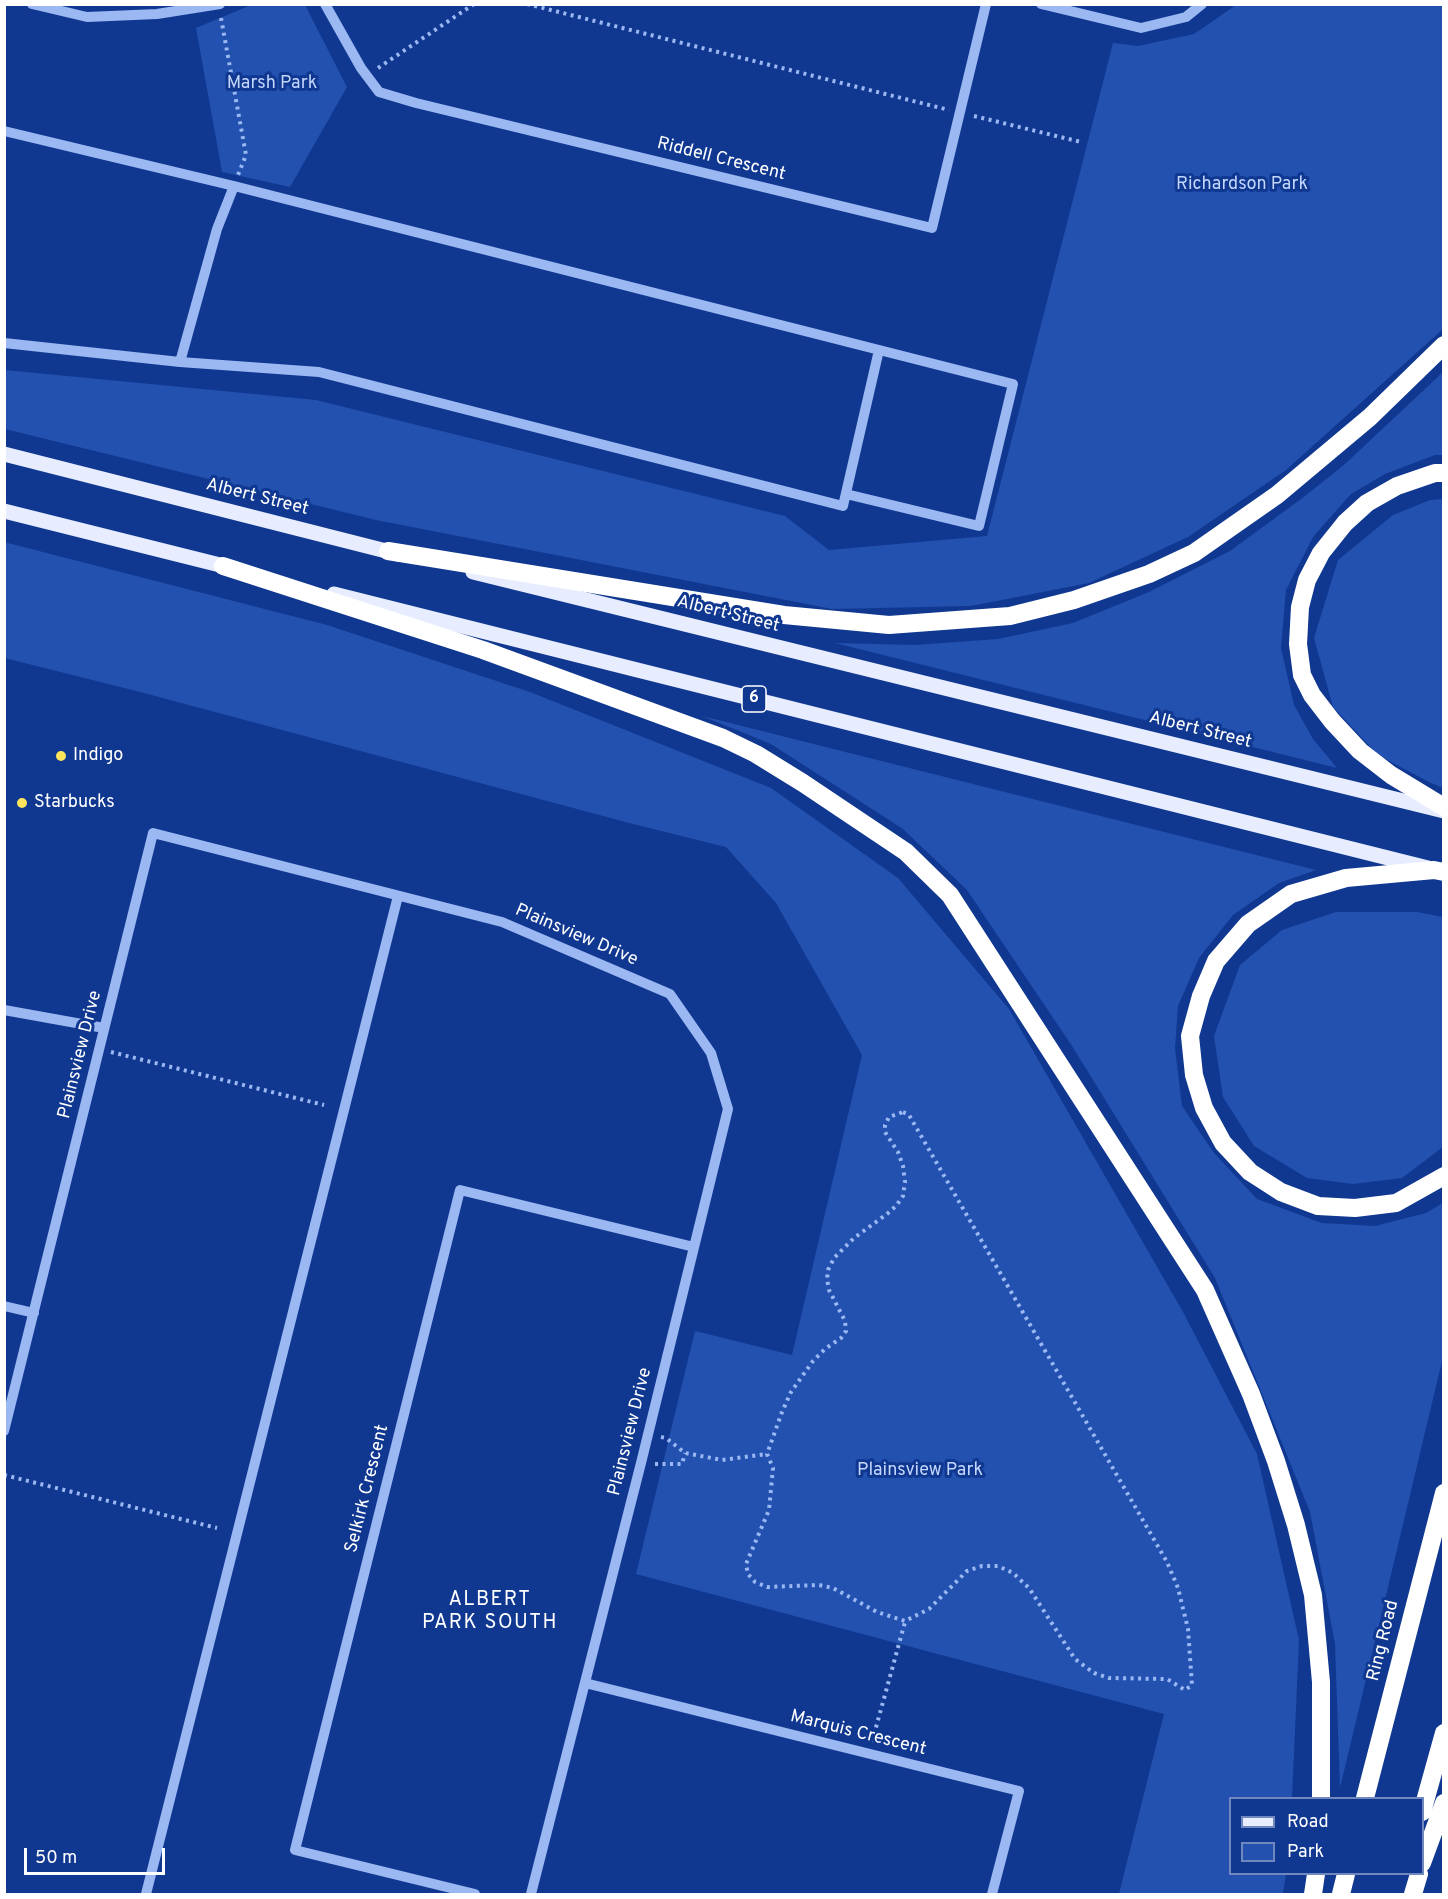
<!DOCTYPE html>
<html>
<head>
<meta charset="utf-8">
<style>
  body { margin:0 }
  #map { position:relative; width:1448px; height:1899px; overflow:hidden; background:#103891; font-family:Overpass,sans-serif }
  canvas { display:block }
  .frame { position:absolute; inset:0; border:6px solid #fff; pointer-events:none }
  .legend { position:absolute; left:1229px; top:1797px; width:195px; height:78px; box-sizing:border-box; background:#103891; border:2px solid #7088bd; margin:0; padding:8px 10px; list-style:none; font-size:18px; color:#fff }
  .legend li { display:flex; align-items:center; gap:12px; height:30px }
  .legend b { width:30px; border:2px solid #7088bd }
  .scale { position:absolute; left:24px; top:1848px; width:141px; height:27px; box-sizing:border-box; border:3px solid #fff; border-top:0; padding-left:8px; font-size:18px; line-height:21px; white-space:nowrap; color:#fff; -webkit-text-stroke:4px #103891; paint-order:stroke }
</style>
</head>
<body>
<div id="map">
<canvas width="1448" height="1899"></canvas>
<div class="frame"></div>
<ul class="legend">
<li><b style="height:8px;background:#e7edff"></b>Road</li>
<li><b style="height:16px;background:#2251b0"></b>Park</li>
</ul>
<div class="scale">50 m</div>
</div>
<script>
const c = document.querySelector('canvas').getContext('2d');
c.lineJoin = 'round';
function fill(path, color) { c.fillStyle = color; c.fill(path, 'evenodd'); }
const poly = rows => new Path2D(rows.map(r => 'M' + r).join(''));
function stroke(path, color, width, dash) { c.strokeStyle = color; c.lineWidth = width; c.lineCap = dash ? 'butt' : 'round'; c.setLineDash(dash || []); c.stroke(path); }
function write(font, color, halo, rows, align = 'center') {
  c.font = font + ' Overpass,sans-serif'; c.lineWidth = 6; c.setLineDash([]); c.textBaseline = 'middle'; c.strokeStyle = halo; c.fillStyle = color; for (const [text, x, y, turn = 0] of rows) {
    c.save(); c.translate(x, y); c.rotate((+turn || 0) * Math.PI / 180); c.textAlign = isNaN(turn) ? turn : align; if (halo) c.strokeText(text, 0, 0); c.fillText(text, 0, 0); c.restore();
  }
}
const green = poly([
  [251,5,305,5,347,87,290,187,222,172,196,28],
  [1236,5,1443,5,1443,329,1286,470,1188,537,1089,583,971,606,832,609,376,520,5,429,5,370,316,400,785,516,829,550,987,536,1113,43,1138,46,1194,34],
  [1443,372,1443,455,1435,455,1385,474,1351,494,1313,537,1286,590,1281,648,1294,705,1313,739,1337,768,835,643,915,645,998,639,1073,623,1149,592,1230,551,1305,496,1345,464],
  [1443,499,1443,788,1429,782,1378,755,1333,707,1314,638,1338,560,1393,515,1430,500],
  [4,542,327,625,530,692,771,788,898,878,1009,1009,1183,1312,1257,1454,1299,1640,1292,1798,1230,1798,1230,1874,1286,1874,1283,1894,1119,1894,1164,1714,636,1574,695,1331,792,1355,862,1055,776,903,726,847,633,824,144,693,5,658],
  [702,716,1316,870,1279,883,1233,915,1199,958,1178,1006,1175,1048,1182,1106,1214,1153,1257,1199,1322,1223,1375,1226,1426,1213,1443,1203,1443,1357,1340,1788,1335,1644,1310,1512,1215,1278,1072,1046,967,890,903,829,771,744],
  [1336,912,1417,912,1443,917,1443,1147,1402,1178,1353,1184,1307,1178,1254,1146,1223,1097,1214,1036,1240,965,1282,930]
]);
const path = poly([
  [527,4,949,110],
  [221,18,246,155,238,175],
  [378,68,474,4],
  [974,116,1081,142],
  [111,1052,324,1105],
  [903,1112,909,1115,1167,1562,1178,1588,1188,1629,1192,1685,1185,1690,1167,1679,1109,1678,1094,1673,1075,1659,1029,1588,1013,1573,998,1566,982,1566,967,1571,929,1609,905,1621,877,1612,833,1588,819,1585,767,1587,755,1582,748,1574,746,1564,769,1510,773,1468,767,1454,782,1412,791,1392,813,1361,825,1349,841,1338,846,1331,845,1321,829,1290,827,1279,828,1270,834,1258,854,1238,887,1214,896,1206,903,1196,905,1182,903,1166,898,1152,885,1132,885,1125,889,1117,903,1112],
  [661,1437,666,1438,685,1453,722,1460,767,1454],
  [655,1464,682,1464,685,1453],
  [4,1475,217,1528],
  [872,1742,905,1622]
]);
const minor = poly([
  [32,4,87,17,157,14,220,4],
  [325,4,361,68,379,92,416,103,932,228,986,4],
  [1041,4,1141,28,1186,17,1202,4],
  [4,131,234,186,1013,384,979,526,846,494],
  [4,343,180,362,319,372,843,506,879,350],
  [180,362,217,229,234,186],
  [4,1010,104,1028],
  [4,1306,34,1313],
  [4,1431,153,833,502,922,670,994,711,1053,728,1109,641,1463,531,1894],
  [585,1683,1019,1791,992,1894],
  [146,1894,398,896],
  [475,1894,295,1850,460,1190,694,1247]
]);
const major = poly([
  [4,454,398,554],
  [4,511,232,568],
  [473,572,1444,811],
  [334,594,1428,868]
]);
const highway = poly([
  [1444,473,1435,473,1397,486,1367,503,1345,523,1321,553,1307,580,1300,607,1298,644,1302,675,1312,695,1332,721,1360,751,1391,775,1444,807],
  [388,551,784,615,889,625,1010,616,1074,600,1149,574,1194,553,1277,495,1370,417,1444,345],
  [223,566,483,650,723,738,756,754,803,783,906,852,950,895,1205,1290,1251,1394,1276,1461,1296,1525,1313,1595,1321,1682,1321,1798],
  [1444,872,1434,870,1346,878,1291,894,1248,924,1216,961,1201,996,1190,1036,1194,1075,1204,1108,1223,1143,1250,1172,1281,1192,1318,1206,1355,1208,1396,1203,1444,1176],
  [1365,1798,1444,1493],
  [1422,1812,1444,1733],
  [1422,1863,1444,1803],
  [1313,1894,1316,1874],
  [1341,1894,1346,1874],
  [1413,1894,1419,1874]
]);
const markers = [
  [61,756,6,"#ffe45d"],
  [22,803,6,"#ffe45d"]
];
const shields = [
  [754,699,24]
];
const shieldNames = [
  ["6",754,699]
];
const parkNames = [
  ["Marsh Park",272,84],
  ["Richardson Park",1242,185],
  ["Plainsview Park",920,1471]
];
const streetNames = [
  ["Riddell Crescent",721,160,14],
  ["Albert Street",257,498,14],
  ["Albert Street",728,615,14],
  ["Albert Street",1200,731,14],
  ["Plainsview Drive",576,936,23],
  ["Plainsview Drive",81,1055,-76],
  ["Plainsview Drive",631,1432,-76],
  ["Selkirk Crescent",368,1489,-76],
  ["Ring Road",1384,1641,-76],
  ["Marquis Crescent",858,1734,14]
];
const poiNames = [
  ["Indigo",73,756],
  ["Starbucks",34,803]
];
const neighbourhoodNames = [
  ["ALBERT",490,1601],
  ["PARK SOUTH",490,1624]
];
fill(green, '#2251b0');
stroke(path, '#9bb8f3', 4, [3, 4.5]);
stroke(minor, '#9bb8f3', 10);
stroke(major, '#e7edff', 15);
stroke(highway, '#fff', 18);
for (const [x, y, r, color] of markers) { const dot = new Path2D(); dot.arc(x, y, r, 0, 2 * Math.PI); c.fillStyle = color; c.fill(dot); stroke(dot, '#103891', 2); }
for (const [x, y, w] of shields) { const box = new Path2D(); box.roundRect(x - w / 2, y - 13, w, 26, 4.5); c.fillStyle = '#103891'; c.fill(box); stroke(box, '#fff', 1.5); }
write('bold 16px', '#fff', null, shieldNames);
write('18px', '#c3d6fd', '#103891', parkNames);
write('18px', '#fff', '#103891', streetNames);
write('18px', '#fff', '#103891', poiNames, 'left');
c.letterSpacing = '1.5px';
write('20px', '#fff', '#103891', neighbourhoodNames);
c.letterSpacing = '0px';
</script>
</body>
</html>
